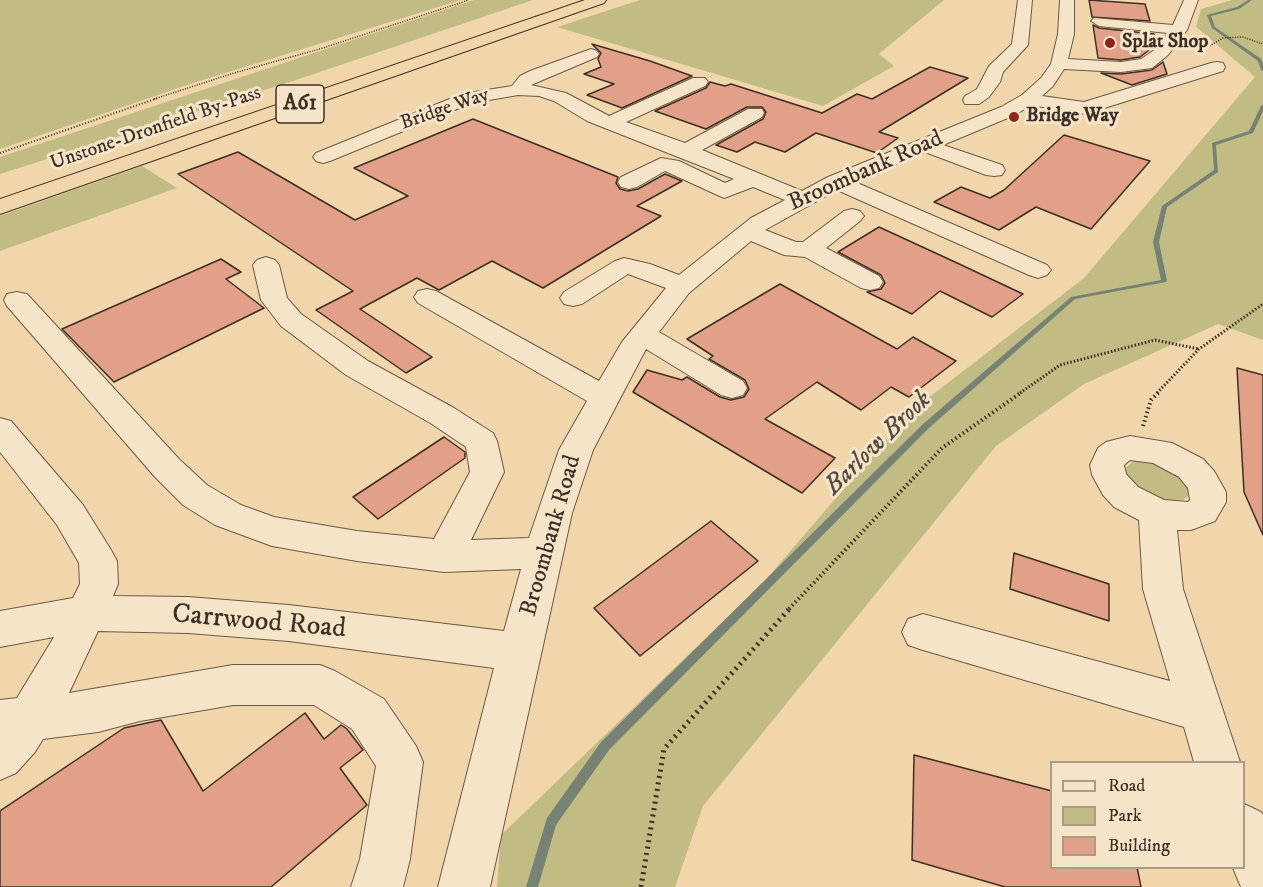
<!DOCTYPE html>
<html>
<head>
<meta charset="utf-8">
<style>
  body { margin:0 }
  #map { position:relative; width:1263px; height:887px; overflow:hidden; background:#f1d6ab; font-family:"IM FELL DW Pica",serif }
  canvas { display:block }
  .legend { position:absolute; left:1050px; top:761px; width:195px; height:108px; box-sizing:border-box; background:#f6e4c8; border:2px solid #ac9c86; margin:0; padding:8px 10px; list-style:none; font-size:18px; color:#3e2f24 }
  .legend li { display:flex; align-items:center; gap:12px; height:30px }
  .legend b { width:30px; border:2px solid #ac9c86 }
</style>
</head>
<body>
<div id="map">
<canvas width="1263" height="887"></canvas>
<ul class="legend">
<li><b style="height:8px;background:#f6e4c8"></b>Road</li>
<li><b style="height:16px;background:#c0bc84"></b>Park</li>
<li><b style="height:16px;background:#e1a087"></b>Building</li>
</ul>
</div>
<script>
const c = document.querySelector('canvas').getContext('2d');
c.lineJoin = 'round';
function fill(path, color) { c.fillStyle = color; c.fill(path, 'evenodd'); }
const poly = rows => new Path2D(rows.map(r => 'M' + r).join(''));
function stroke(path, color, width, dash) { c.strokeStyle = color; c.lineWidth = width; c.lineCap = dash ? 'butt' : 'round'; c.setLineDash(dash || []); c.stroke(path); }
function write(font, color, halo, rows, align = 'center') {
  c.font = font + ' "IM FELL DW Pica",serif'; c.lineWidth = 6; c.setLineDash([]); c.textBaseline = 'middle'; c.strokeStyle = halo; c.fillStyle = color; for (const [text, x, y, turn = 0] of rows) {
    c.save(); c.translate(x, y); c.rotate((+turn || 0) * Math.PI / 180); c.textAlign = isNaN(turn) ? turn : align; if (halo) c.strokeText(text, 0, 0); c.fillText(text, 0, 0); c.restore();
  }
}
const green = poly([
  [0,0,461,0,193,83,0,149],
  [474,0,533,0,296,80,0,174,0,157],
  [640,0,944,0,879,54,894,66,823,106,557,27],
  [1232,0,1263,0,1263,340,1218,324,1084,384,996,446,703,806,675,887,497,887,501,835,762,584,910,412,1084,278,1255,77,1196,27,1201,9],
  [142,166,177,188,0,251,0,216],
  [1134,460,1153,460,1182,476,1189,490,1188,496,1183,500,1167,502,1146,496,1126,476,1125,469]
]);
const stream = poly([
  [1248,0,1252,0,1239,9,1211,16,1215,27,1261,59,1263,64,1263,71,1261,70,1258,61,1212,28,1207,15,1237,7,1248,0],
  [1263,105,1263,111,1253,133,1216,145,1218,172,1167,207,1159,242,1167,281,1166,282,1075,299,929,428,609,750,556,825,538,887,526,887,547,818,601,742,923,424,1071,297,1161,280,1153,242,1162,206,1214,170,1212,143,1249,131,1261,106,1263,105]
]);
const building = poly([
  [1089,0,1145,4,1150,21,1092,17,1089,0],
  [1093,25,1099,28,1154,34,1157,44,1140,57,1121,60,1098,58,1093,25],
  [592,44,650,61,692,76,622,108,587,95,614,84,584,74,601,67,598,59,601,53,592,44],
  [1163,62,1167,74,1132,85,1101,73,1121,74,1152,70,1163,62],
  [930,67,968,78,879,132,898,138,877,153,816,133,785,152,755,142,737,152,716,145,763,119,766,112,762,107,747,107,706,129,655,111,706,88,710,82,725,86,731,84,822,113,857,94,872,99,930,67],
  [473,119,618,177,616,183,620,189,628,191,638,189,665,174,682,181,637,206,661,216,543,288,492,261,439,290,417,278,360,309,432,357,406,373,316,310,353,291,178,174,238,152,355,220,408,196,354,168,473,119],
  [1064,135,1150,161,1091,229,1036,207,999,230,934,202,961,187,990,198,1004,190,1064,135],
  [879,227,955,262,1023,294,992,317,940,291,912,314,867,292,881,289,885,283,881,275,838,252,879,227],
  [221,259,241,272,226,279,264,308,114,382,62,329,221,259],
  [780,284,897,349,913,337,956,361,909,397,891,387,861,410,817,382,765,419,835,458,802,493,633,392,647,370,682,380,687,377,720,397,731,400,744,397,749,389,745,380,709,359,713,356,687,339,780,284],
  [1237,368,1263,375,1263,535,1244,492,1237,368],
  [444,437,465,452,465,458,378,519,353,497,444,437],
  [711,521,758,561,640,656,594,608,711,521],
  [1014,553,1109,584,1109,621,1010,589,1014,553],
  [305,713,324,739,341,725,347,729,363,750,340,768,367,805,271,887,0,887,0,811,124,728,161,720,203,791,305,713],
  [914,755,1052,791,1052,867,1137,867,1141,887,1005,887,912,860,914,755]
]);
const pathFar4 = poly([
  [1201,51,1223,38,1243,37,1263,44],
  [154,99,234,73,323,48,469,0]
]);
const pathFar3 = poly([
  [0,153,158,98]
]);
const pathFar2 = poly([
  [1020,393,1060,365,1155,340,1199,349],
  [1157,393,1199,349,1263,304]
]);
const pathFar1 = poly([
  [1143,426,1151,400,1159,392],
  [789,609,942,448,1022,392]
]);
const path = poly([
  [641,887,664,749,791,607]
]);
const minor = poly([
  [1018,0,1032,0,1028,45,1003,72,1000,82,989,97,979,104,965,104,963,100,965,96,977,89,989,66,1012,44,1018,0],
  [1060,0,1074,0,1074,34,1068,59,1121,62,1141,59,1156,49,1168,33,1099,26,1091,21,1094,18,1173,25,1184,0,1198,0,1187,30,1168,55,1152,68,1121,72,1064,69,1053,86,1042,96,1084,102,1211,63,1217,62,1223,63,1225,67,1223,71,1085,114,1031,105,1015,115,943,145,1002,165,1005,170,1002,175,994,176,986,175,925,152,855,182,1047,265,1051,270,1047,275,1038,278,1029,275,837,190,765,230,796,242,803,242,844,211,852,209,860,211,864,216,860,221,826,248,879,276,883,282,879,288,870,290,861,288,805,257,784,255,751,241,689,293,659,332,743,381,747,388,743,395,732,398,721,395,646,349,593,450,572,513,490,887,438,887,494,668,289,641,188,633,98,631,69,693,233,665,320,665,335,671,384,699,416,746,423,762,410,859,403,887,351,887,360,859,376,766,352,729,314,705,233,705,140,721,98,732,43,739,35,752,16,773,0,780,0,700,17,698,54,637,0,647,0,611,73,598,80,584,79,563,57,525,0,452,0,418,11,421,83,505,111,550,117,561,118,584,113,596,188,597,289,605,504,631,521,569,444,572,357,561,272,546,215,525,183,505,155,477,7,306,4,300,7,294,17,292,27,294,179,459,207,485,241,505,274,517,357,531,434,539,470,472,466,447,432,424,346,375,281,326,261,300,253,265,257,260,266,257,275,260,279,265,287,298,301,314,368,361,454,408,493,433,497,441,504,472,471,540,529,538,559,450,587,401,418,303,414,297,418,291,427,289,436,291,599,381,622,342,666,288,628,274,582,304,573,306,564,304,560,298,564,292,615,261,624,258,650,264,679,275,751,218,785,200,753,187,724,198,665,171,637,187,629,189,621,187,618,182,621,177,661,158,679,161,725,183,734,179,587,121,554,101,539,96,518,95,472,103,330,161,323,163,316,161,313,157,316,153,462,94,512,86,520,76,530,71,591,49,597,51,599,54,597,57,531,85,566,93,609,116,693,78,705,78,708,82,705,86,626,122,685,143,748,109,762,109,764,113,762,117,702,150,802,191,828,177,1001,107,1022,95,1041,78,1051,64,1058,34,1060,0],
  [1130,436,1172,443,1203,459,1214,471,1226,492,1226,502,1215,521,1191,530,1177,530,1183,589,1240,762,1194,762,1184,727,923,650,908,645,902,632,908,619,923,614,1170,681,1143,589,1139,520,1114,507,1103,495,1092,475,1090,465,1098,448,1106,442,1130,436],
  [1130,460,1153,463,1179,477,1188,488,1190,500,1188,502,1164,500,1138,487,1126,474,1124,465,1130,460],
  [1244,804,1261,812,1263,815,1263,887,1241,887,1233,868,1244,868,1244,804]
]);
const highway = poly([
  [585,0,606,0,604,3,0,214,0,199,585,0]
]);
const markers = [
  [1110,43,6,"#8f2418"],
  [1014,117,6,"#8f2418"]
];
const farPoinames = [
  ["Splat Shop",1122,43],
  ["Bridge Way",1026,117]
];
const farStreetnames = [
  ["Bridge Way",445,110,-19],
  ["Unstone-Dronfield By-Pass",156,129,-19]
];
const shields = [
  [300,104,48]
];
const shieldNames = [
  ["A61",300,104]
];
const streetNames = [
  ["Broombank Road",866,172,-24],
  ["Broombank Road",552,536,-74]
];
const waterNames = [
  ["Barlow Brook",879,444,-44]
];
const nearStreetnames = [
  ["Carrwood Road",259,623,5]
];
fill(green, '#c0bc84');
fill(stream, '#768274');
fill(building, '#e1a087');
stroke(building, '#3e2f24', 1.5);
stroke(minor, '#6b5946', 2);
stroke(highway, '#3e2f24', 2);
stroke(pathFar4, '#3e2f24', 1.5, [1, 1.5]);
stroke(pathFar3, '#3e2f24', 2, [1, 2]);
stroke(pathFar2, '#3e2f24', 3, [1.5, 2]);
stroke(pathFar1, '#3e2f24', 4, [1.5, 3]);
stroke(path, '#3e2f24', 5, [2, 4.5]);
fill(minor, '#f6e4c8');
fill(highway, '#f1d6ab');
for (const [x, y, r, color] of markers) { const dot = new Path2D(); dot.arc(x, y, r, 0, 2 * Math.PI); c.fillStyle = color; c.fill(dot); stroke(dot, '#f6e4c8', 2); }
write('bold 20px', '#3e2f24', '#f6e4c8', farPoinames, 'left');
write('20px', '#3e2f24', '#f6e4c8', farStreetnames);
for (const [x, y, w] of shields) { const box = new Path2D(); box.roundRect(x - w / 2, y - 19, w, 38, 4.5); c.fillStyle = '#f6e4c8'; c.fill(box); stroke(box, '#3e2f24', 1.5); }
write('bold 22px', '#3e2f24', null, shieldNames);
write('24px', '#3e2f24', '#f6e4c8', streetNames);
write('italic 26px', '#514b3f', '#f6e4c8', waterNames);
write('28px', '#3e2f24', '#f6e4c8', nearStreetnames);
</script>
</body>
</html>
